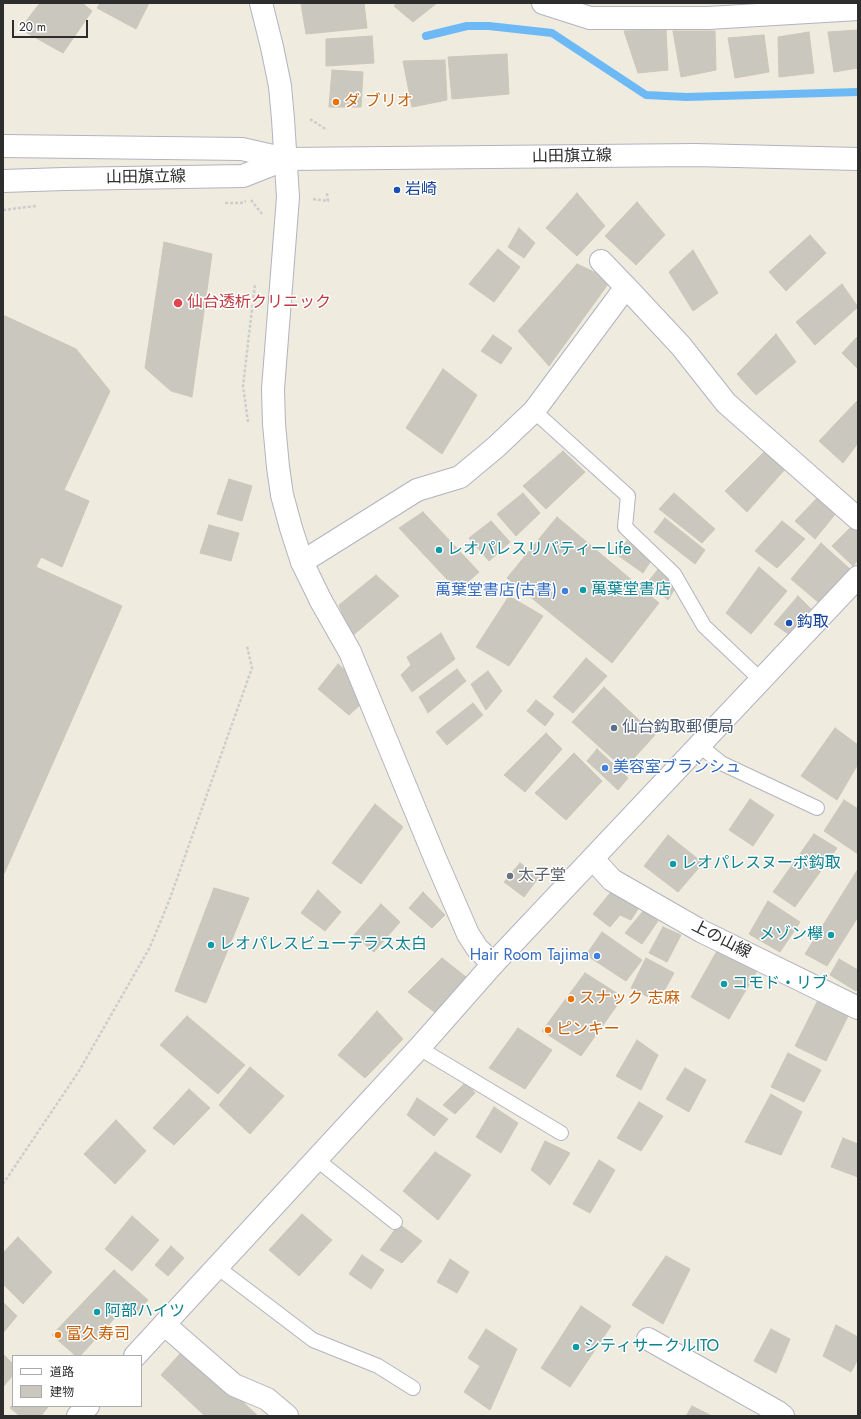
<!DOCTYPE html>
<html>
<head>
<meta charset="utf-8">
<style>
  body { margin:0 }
  #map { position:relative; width:861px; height:1419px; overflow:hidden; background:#efebde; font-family:Jost,"Noto Sans JP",sans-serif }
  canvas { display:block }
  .frame { position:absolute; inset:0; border:4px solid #2d2d2d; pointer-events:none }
  .legend { position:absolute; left:12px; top:1355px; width:130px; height:52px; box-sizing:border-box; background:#fff; border:1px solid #ababab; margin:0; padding:5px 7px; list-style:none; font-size:12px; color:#2d2d2d }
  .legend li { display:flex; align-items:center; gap:8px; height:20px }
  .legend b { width:20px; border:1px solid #ababab }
  .scale { position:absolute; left:12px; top:20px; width:76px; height:18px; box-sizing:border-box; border:2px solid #2d2d2d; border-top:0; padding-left:5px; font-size:12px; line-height:14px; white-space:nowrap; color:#2d2d2d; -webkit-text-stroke:3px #fff; paint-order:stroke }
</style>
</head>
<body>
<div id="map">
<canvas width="861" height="1419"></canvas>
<div class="frame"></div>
<ul class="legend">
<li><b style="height:5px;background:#fff"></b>道路</li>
<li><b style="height:11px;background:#cac7be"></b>建物</li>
</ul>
<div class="scale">20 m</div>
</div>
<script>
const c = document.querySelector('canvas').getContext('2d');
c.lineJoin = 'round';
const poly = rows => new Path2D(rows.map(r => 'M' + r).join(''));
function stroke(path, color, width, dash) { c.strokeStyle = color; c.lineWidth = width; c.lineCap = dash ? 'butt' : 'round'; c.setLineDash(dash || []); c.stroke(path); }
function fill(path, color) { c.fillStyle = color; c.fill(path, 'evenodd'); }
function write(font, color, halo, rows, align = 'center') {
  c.font = font + ' Jost,"Noto Sans JP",sans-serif'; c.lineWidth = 3; c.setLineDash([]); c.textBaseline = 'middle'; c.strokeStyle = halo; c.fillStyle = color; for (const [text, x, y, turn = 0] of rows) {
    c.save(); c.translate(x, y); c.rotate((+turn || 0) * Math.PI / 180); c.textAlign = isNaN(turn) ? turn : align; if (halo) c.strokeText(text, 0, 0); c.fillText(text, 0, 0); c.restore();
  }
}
const stream = poly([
  [426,36,467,26,489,26,552,33,646,95,686,97,858,92]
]);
const building = poly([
  [40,3,82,3,92,11,63,53,20,29,40,3],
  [100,3,149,3,136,29,97,8,100,3],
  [306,3,364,3,367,28,306,34,301,4,306,3],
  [397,3,437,3,413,22,394,6,397,3],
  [666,30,668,70,638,73,624,31,666,30],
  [858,30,858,68,834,72,828,32,858,30],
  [673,31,715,31,716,70,681,77,673,31],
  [809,32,814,73,779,77,778,37,809,32],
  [764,35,769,72,735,78,728,38,764,35],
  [372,36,374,63,326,66,326,39,372,36],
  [507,54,509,94,452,99,448,57,507,54],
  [445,60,447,100,412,107,403,61,445,60],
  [332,70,363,72,361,107,329,107,332,70],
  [577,193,605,226,577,256,546,228,577,193],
  [637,202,665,235,636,265,605,236,637,202],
  [519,228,535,243,524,258,508,247,519,228],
  [810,235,826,253,786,291,769,272,810,235],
  [164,242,212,254,192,397,171,391,145,368,164,242],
  [498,249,520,267,494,302,469,284,498,249],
  [693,250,718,293,693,311,669,272,693,250],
  [577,264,611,280,549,366,518,331,577,264],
  [842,284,858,307,815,345,796,322,842,284],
  [3,315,76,349,110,391,64,490,89,501,62,567,41,557,36,567,122,606,3,876,3,315],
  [776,334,796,362,756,395,737,374,776,334],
  [493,335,512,348,501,364,481,351,493,335],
  [858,336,858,369,842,353,858,336],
  [443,369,477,395,442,454,406,428,443,369],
  [858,400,858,443,843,463,819,441,858,400],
  [767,449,787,467,747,512,725,491,767,449],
  [563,451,585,472,546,509,523,486,563,451],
  [229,479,252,486,242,521,217,514,229,479],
  [523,493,540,513,516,536,497,514,523,493],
  [674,493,715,529,702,543,659,509,674,493],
  [820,495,837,512,815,539,795,521,820,495],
  [423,512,479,572,458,591,399,528,423,512],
  [557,517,659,603,612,663,507,578,557,517],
  [665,518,705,550,695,564,654,532,665,518],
  [491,521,510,542,489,561,469,538,491,521],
  [782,521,805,539,777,568,755,551,782,521],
  [855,523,858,526,858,560,853,566,832,546,855,523],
  [209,525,239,533,231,561,200,553,209,525],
  [627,541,652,559,643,573,616,554,627,541],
  [821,543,850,569,818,602,791,579,821,543],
  [759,567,787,591,751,634,726,613,759,567],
  [659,568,677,585,668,600,648,582,659,568],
  [376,575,399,596,351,637,339,605,376,575],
  [509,596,543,616,509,666,476,647,509,596],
  [798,596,813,611,791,636,774,624,798,596],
  [441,633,455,659,412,692,401,675,411,665,407,657,441,633],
  [586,658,607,676,573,713,553,697,586,658],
  [338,664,355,679,360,705,349,715,318,689,338,664],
  [457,669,466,681,428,713,419,697,457,669],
  [488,671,502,691,486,710,471,684,488,671],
  [604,687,655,735,624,769,572,722,604,687],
  [536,700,554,714,545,726,527,711,536,700],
  [473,703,483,715,447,745,436,732,473,703],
  [835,728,858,745,858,764,837,800,801,776,835,728],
  [546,733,562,749,525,792,504,775,546,733],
  [597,749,628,778,618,790,587,761,597,749],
  [574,753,602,781,566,820,535,793,574,753],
  [750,799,774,815,753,846,729,830,750,799],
  [844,800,858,809,858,854,824,831,844,800],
  [375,804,403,827,361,884,332,863,375,804],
  [814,834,837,848,795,907,773,892,814,834],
  [668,835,703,863,678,892,644,866,668,835],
  [520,863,539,877,524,897,504,882,520,863],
  [858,869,858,917,827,966,805,954,858,869],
  [615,887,640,906,631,920,620,915,610,927,593,914,615,887],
  [214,888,249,898,206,1003,175,991,214,888],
  [318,890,341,912,325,931,301,913,318,890],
  [423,892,445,915,432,928,409,908,423,892],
  [768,901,800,922,780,952,749,934,768,901],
  [381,904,400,922,374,952,354,935,381,904],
  [644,910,658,921,642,944,625,933,644,910],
  [663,927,681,935,667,962,649,953,663,927],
  [602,932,642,960,626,981,586,955,602,932],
  [718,949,757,971,729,1019,691,997,718,949],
  [442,958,466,977,437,1014,408,992,442,958],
  [646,958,674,973,658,1002,631,988,646,958],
  [839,959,858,970,858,988,856,991,830,975,839,959],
  [585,973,623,997,581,1056,542,1031,585,973],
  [818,1000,849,1014,826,1061,795,1046,818,1000],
  [377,1011,403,1039,365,1078,338,1055,377,1011],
  [187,1016,245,1065,218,1094,160,1045,187,1016],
  [518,1028,552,1050,525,1089,489,1068,518,1028],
  [637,1040,658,1055,641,1090,616,1076,637,1040],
  [788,1053,821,1070,804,1102,771,1087,788,1053],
  [250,1067,284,1096,250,1134,219,1105,250,1067],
  [685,1068,706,1080,689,1112,666,1099,685,1068],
  [466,1082,475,1093,455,1114,443,1105,466,1082],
  [189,1089,210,1108,174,1145,153,1128,189,1089],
  [771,1094,802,1112,781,1155,745,1142,771,1094],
  [417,1098,448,1119,434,1136,407,1115,417,1098],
  [639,1102,663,1116,641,1151,617,1138,639,1102],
  [494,1107,518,1123,501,1153,476,1137,494,1107],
  [116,1120,146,1151,115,1184,84,1154,116,1120],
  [843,1138,858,1144,858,1177,831,1167,843,1138],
  [545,1141,570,1153,550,1185,531,1170,545,1141],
  [435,1152,471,1175,438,1220,403,1191,435,1152],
  [599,1160,615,1170,590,1213,573,1204,599,1160],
  [302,1214,332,1240,299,1276,269,1250,302,1214],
  [132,1216,159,1240,132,1271,105,1249,132,1216],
  [399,1224,422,1241,402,1263,380,1250,399,1224],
  [18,1237,52,1272,23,1304,3,1284,3,1253,18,1237],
  [171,1246,184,1258,168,1276,155,1265,171,1246],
  [362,1255,384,1270,371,1289,349,1274,362,1255],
  [666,1256,690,1269,663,1324,632,1305,666,1256],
  [450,1259,469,1272,457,1293,437,1282,450,1259],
  [114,1270,148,1300,134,1316,123,1309,80,1356,76,1356,52,1335,114,1270],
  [3,1302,17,1316,3,1333,3,1302],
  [581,1306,611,1326,570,1387,541,1368,581,1306],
  [836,1325,858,1337,858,1359,851,1372,823,1356,836,1325],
  [486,1329,517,1349,490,1410,464,1392,480,1366,468,1358,486,1329],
  [771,1329,790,1339,776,1373,754,1361,771,1329],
  [185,1348,258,1416,205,1416,161,1375,185,1348],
  [3,1354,13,1364,13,1375,3,1387,3,1354],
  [13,1404,13,1406,47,1406,48,1407,41,1416,20,1416,10,1408,13,1404],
  [692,1406,712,1416,686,1416,692,1406]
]);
const path = poly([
  [310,119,327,130],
  [313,199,328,201,327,193],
  [251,200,262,214],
  [225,203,241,203,246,201],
  [3,210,36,206],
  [248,422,243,386,255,284],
  [3,1184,79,1071,150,947,169,901,252,668,247,646]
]);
const lane = poly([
  [534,411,628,496,625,527,674,574,704,626,761,680],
  [700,746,721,763,817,808],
  [419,1048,561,1133],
  [316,1159,395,1222],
  [217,1267,313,1340,378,1366,413,1388]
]);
const street = poly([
  [543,3,590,18,708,18,858,9],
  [626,287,681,346,726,403,858,519],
  [302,562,417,490,460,477,496,447,534,411,626,287,601,261],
  [321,601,350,652,435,858,468,934,477,948,493,964],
  [593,859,612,880,701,931,858,1008],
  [165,1325,234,1385,267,1399,287,1416],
  [648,1339,778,1412,783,1416]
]);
const secondary = poly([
  [261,3,272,47,280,86,283,119,288,197,273,389,274,424,278,467,282,495,291,528,302,562,321,601],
  [3,146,242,149,286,159,695,155,858,159],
  [3,181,64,179,243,176,286,159],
  [135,1356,419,1048,493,964,858,577],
  [78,1416,88,1406]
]);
const markers = [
  [336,102,4,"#e8710a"],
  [397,190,4,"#1a4fb4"],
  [178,303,5,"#e0444e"],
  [439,550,4,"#0f9aa8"],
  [583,590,4,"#0f9aa8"],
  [565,591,4,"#3f7fe0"],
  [789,623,4,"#1a4fb4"],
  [614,728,4,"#5c6f8a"],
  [605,768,4,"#3f7fe0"],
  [673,864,4,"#0f9aa8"],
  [510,876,4,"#6b7280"],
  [831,935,4,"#0f9aa8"],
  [211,945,4,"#0f9aa8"],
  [597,956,4,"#3f7fe0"],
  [724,984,4,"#0f9aa8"],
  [571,999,4,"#e8710a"],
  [548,1030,4,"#e8710a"],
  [97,1312,4,"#0f9aa8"],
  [58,1335,4,"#e8710a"],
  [576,1347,4,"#0f9aa8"]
];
const foodNames = [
  ["ダ ブリオ",344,102],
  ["スナック 志麻",579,999],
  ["ピンキー",556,1030],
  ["富久寿司",66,1335]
];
const streetNames = [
  ["山田旗立線",572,157,-1],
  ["山田旗立線",146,178,-1],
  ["上の山線",721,940,27]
];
const transitNames = [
  ["岩崎",405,190],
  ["鈎取",797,623]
];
const healthNames = [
  ["仙台透析クリニック",187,303]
];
const cultureNames = [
  ["レオパレスリバティーLife",447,550],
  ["萬葉堂書店",591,590],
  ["レオパレスヌーボ鈎取",681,864],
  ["メゾン欅",823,935,"right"],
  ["レオパレスビューテラス太白",219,945],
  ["コモド・リブ",732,984],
  ["阿部ハイツ",105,1312],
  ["シティサークルITO",584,1347]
];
const shopNames = [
  ["萬葉堂書店(古書)",557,591],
  ["美容室ブランシュ",613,768,"left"],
  ["Hair Room Tajima",589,956]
];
const serviceNames = [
  ["仙台鈎取郵便局",622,728]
];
const worshipNames = [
  ["太子堂",518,876]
];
stroke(stream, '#6cb9f6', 8);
fill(building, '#cac7be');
stroke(building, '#cbc7b7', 1);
stroke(lane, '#b2b3c1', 16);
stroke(street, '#b2b3c1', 24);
stroke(secondary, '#b2b3c1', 24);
stroke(path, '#cdcdcd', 2.5, [3, 2]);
stroke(lane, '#fff', 14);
stroke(street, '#fff', 22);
stroke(secondary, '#fff', 22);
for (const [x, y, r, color] of markers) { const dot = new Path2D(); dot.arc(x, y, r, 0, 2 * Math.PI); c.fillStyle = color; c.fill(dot); stroke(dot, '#fff', 1.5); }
write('16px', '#c56008', '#fff', foodNames, 'left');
write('16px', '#2d2d2d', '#fff', streetNames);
write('16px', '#164399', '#fff', transitNames, 'left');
write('16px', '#be3a42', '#fff', healthNames, 'left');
write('16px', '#0d838f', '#fff', cultureNames, 'left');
write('16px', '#366cbe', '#fff', shopNames, 'right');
write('16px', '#4e5e75', '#fff', serviceNames, 'left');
write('16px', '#5b616d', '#fff', worshipNames, 'left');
</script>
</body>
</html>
